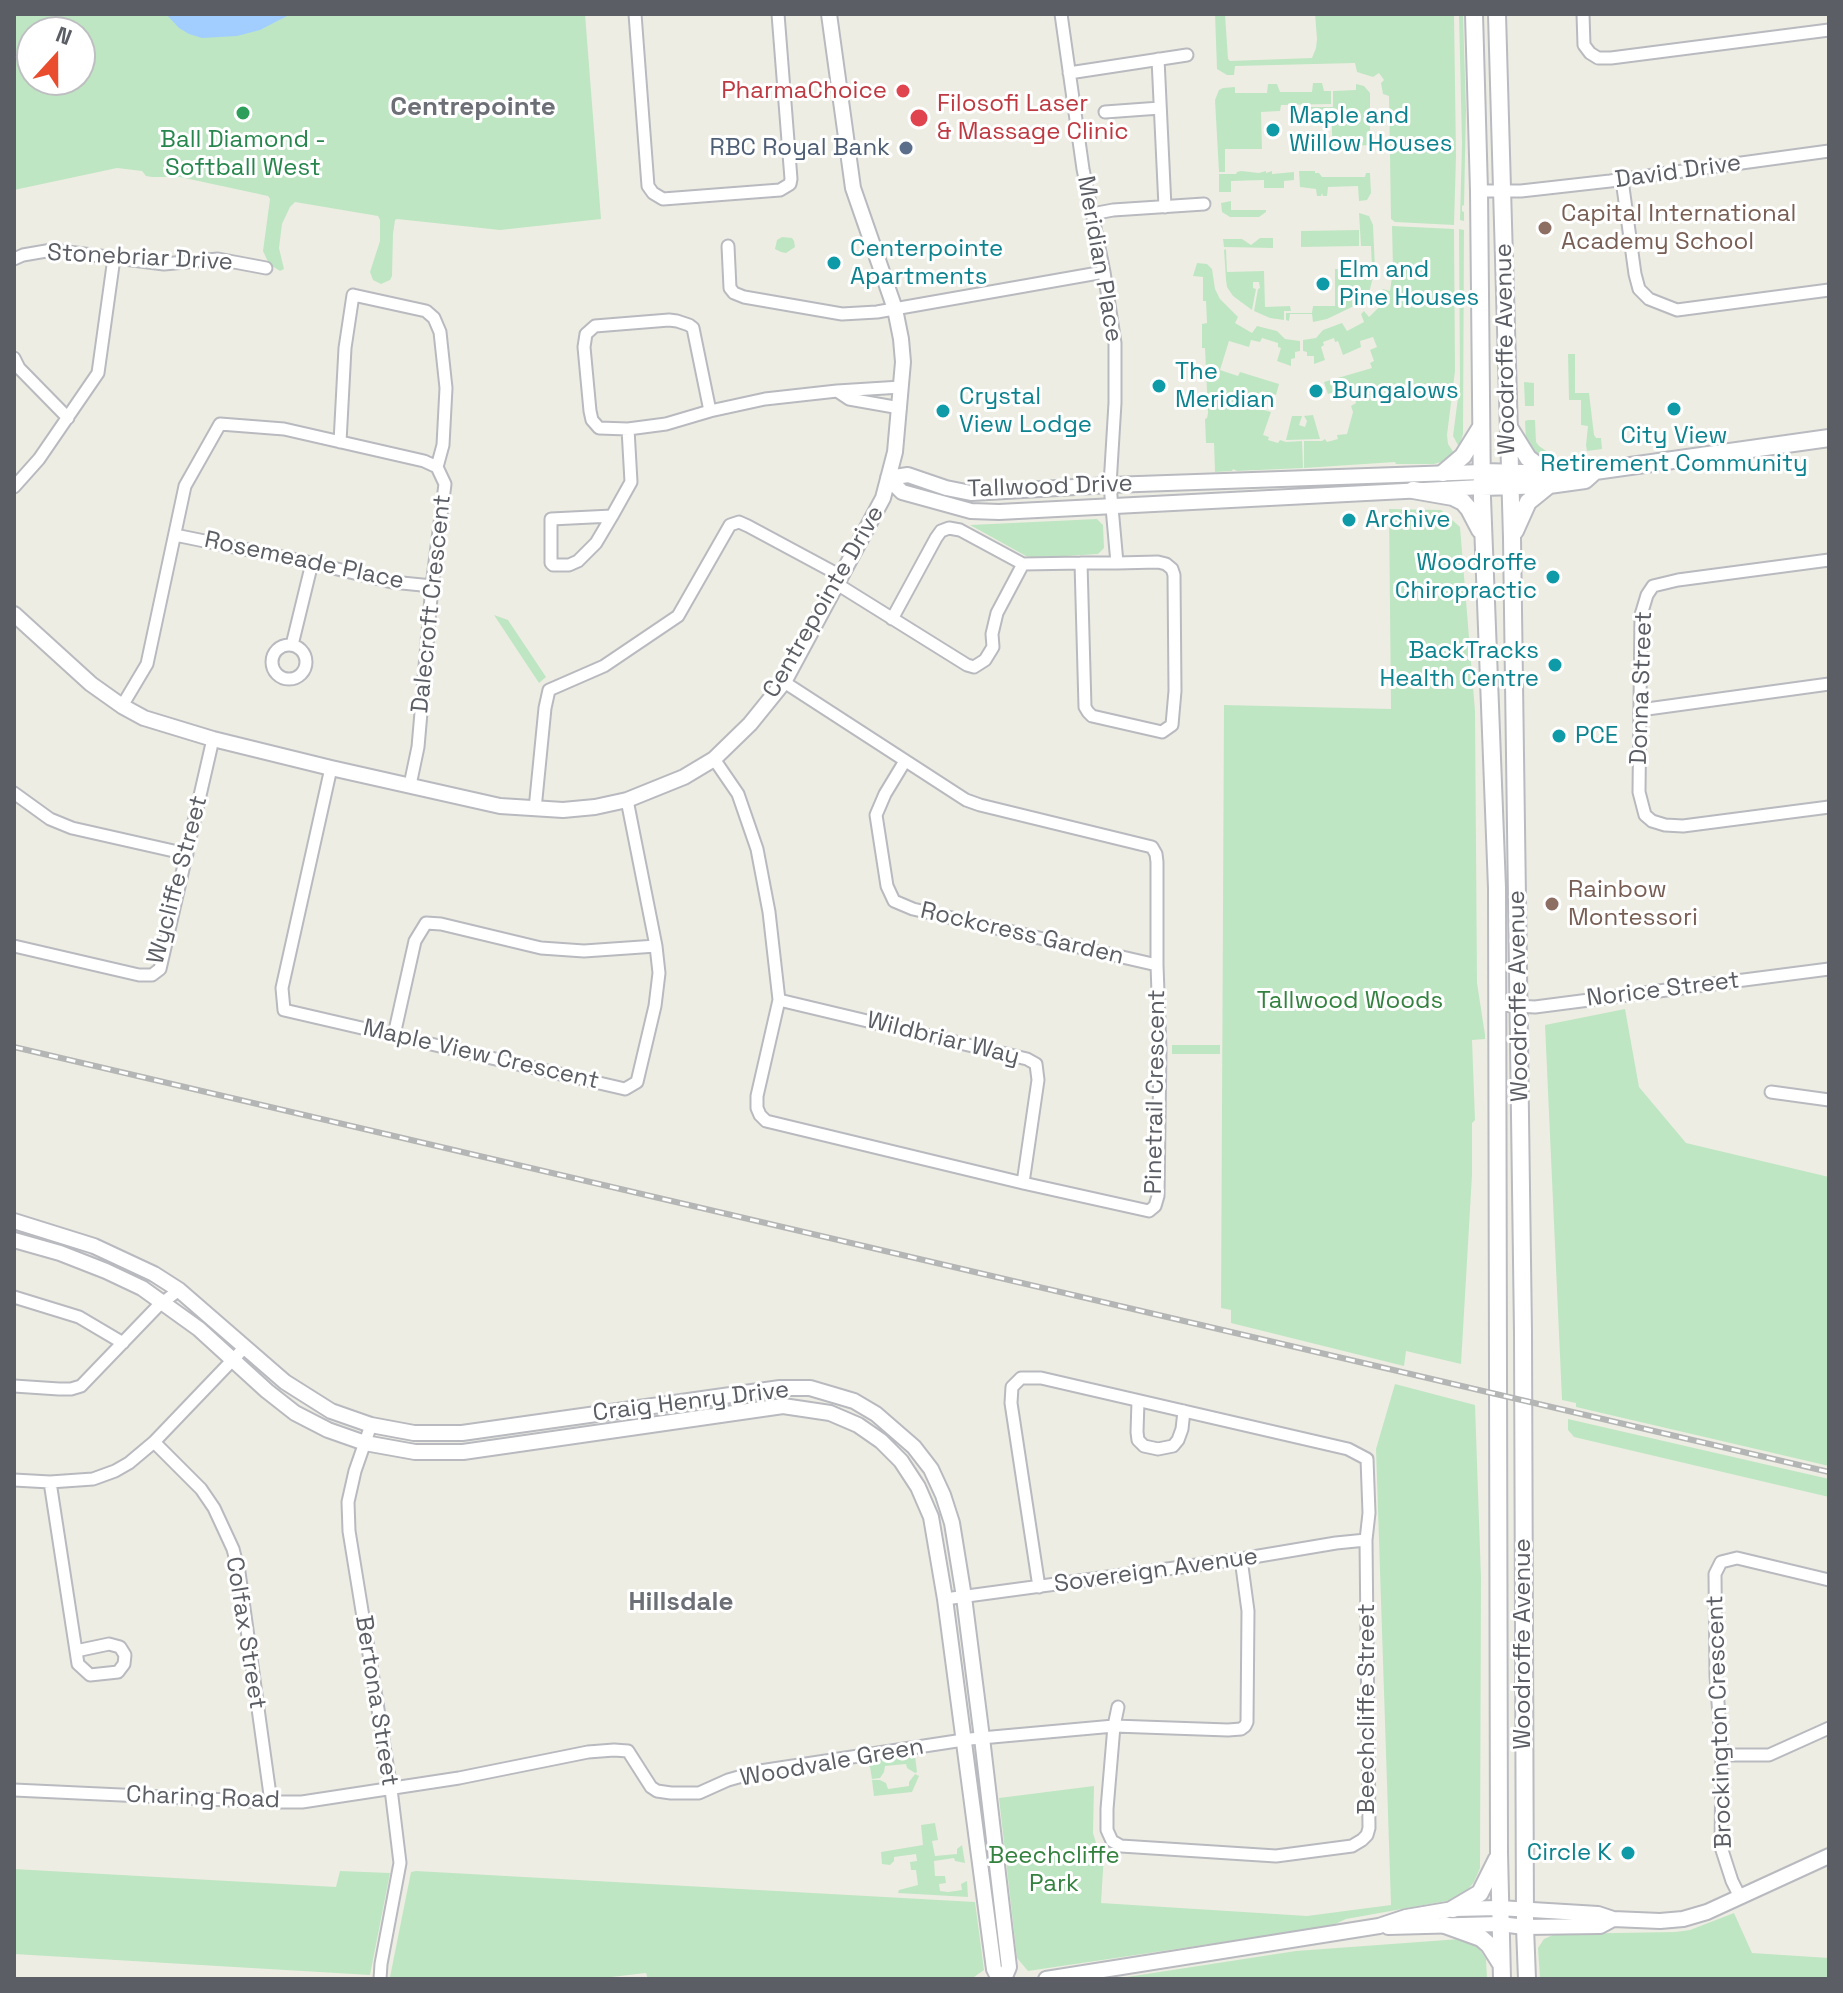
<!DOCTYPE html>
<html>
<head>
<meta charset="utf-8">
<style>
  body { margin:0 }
  #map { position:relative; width:1843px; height:1993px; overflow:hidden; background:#eeede3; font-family:"Space Grotesk",sans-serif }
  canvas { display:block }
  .frame { position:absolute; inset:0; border:16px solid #5b5e64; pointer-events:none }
  .north { position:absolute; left:16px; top:16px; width:80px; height:80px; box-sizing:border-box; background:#fff; border:2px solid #bdbfc1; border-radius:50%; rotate:21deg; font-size:22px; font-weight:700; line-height:32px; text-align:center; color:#5b5e64 }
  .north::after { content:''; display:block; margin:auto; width:28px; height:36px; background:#e94d2e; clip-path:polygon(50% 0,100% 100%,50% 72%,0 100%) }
</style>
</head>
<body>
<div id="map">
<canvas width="1843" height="1993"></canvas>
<div class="frame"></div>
<div class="north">N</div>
</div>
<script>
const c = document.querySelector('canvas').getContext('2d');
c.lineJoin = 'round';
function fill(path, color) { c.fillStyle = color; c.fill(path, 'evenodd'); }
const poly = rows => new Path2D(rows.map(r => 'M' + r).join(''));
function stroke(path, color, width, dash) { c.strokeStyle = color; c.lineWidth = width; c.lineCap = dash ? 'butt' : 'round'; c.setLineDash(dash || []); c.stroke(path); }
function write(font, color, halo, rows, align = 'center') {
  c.font = font + ' "Space Grotesk",sans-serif'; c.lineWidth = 6; c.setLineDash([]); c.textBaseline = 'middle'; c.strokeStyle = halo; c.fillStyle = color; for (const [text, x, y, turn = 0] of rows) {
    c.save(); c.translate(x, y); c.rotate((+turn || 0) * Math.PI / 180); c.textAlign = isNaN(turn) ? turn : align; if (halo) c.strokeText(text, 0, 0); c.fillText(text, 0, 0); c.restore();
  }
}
const green = poly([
  [14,14,585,14,601,219,500,230,397,219,395,220,393,234,392,276,390,280,381,284,373,280,370,272,380,241,380,220,378,216,295,202,290,207,282,224,279,248,284,269,280,271,269,264,263,251,270,199,268,196,180,177,152,177,146,176,142,171,117,168,14,190],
  [32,32,80,32,80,80,32,80],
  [1215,14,1225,14,1228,59,1230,61,1312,58,1316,48,1317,39,1315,14,1454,14,1456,156,1454,225,1395,222,1391,219,1389,96,1383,94,1381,83,1384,80,1379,73,1373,77,1357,72,1355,63,1235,66,1234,75,1227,75,1217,69],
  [1459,14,1463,14,1466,110,1464,205,1462,206,1462,211,1464,212,1464,221,1460,220,1462,143],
  [1313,83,1322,83,1324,91,1331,91,1331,104,1281,105,1280,111,1261,112,1262,149,1225,149,1225,172,1219,172,1215,100,1219,90,1223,88,1235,87,1235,93,1267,93,1268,84,1277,84,1280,92,1312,92],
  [1356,84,1364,86,1370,93,1370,145,1332,147,1332,111,1309,111,1309,107,1333,107,1333,91,1356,90],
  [1241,171,1259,173,1266,171,1266,173,1272,171,1272,174,1294,172,1294,180,1284,181,1284,188,1264,188,1264,180,1231,181,1231,192,1219,192,1219,174,1236,174,1237,172],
  [1299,171,1315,171,1315,173,1319,173,1322,177,1365,177,1366,173,1370,173,1371,193,1367,200,1359,201,1358,186,1328,187,1327,196,1323,196,1322,193,1321,196,1317,196,1316,189,1300,187],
  [1231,201,1231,210,1266,210,1266,212,1259,217,1230,217,1222,212,1221,203],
  [1359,213,1369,216,1373,225,1375,269,1369,293,1354,306,1327,319,1313,322,1312,314,1290,314,1289,321,1286,320,1286,313,1312,313,1313,306,1335,306,1335,269,1372,268,1371,246,1361,246],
  [1392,226,1454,229,1454,230,1455,371,1447,435,1448,444,1454,453,1445,461,1434,464,1396,464,1395,462,1304,468,1304,441,1322,441,1325,439,1327,442,1338,439,1337,435,1347,434,1353,412,1351,406,1356,403,1352,389,1343,392,1341,389,1328,394,1324,382,1372,368,1370,363,1374,361,1370,350,1377,347,1373,337,1360,341,1361,347,1343,355,1338,341,1335,342,1334,338,1323,342,1324,345,1321,347,1325,360,1314,364,1314,356,1307,356,1307,352,1303,351,1303,340,1316,338,1323,330,1342,323,1347,331,1364,322,1361,314,1364,311,1369,317,1381,305,1386,297,1380,293,1383,289,1390,291,1393,270],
  [1459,229,1464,230,1463,434,1459,447,1453,436,1460,382],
  [1359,230,1359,246,1301,247,1301,231],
  [782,237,792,238,794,241,795,247,786,253,781,252,775,249,777,240],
  [1260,238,1273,238,1273,248,1224,247,1223,239,1242,239,1251,245],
  [1226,249,1227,272,1264,271,1265,307,1290,306,1291,311,1284,311,1284,320,1270,318,1254,311,1258,289,1260,288,1259,282,1253,282,1253,288,1256,289,1252,310,1233,296,1227,287,1226,280,1224,250],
  [1197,263,1207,264,1212,269,1215,289,1220,299,1238,317,1235,323,1252,333,1257,326,1277,331,1285,339,1300,341,1300,351,1295,352,1295,358,1291,359,1291,366,1277,361,1281,348,1278,347,1278,343,1262,338,1260,342,1251,340,1249,347,1229,341,1220,370,1238,376,1240,372,1279,384,1276,395,1262,391,1261,394,1257,393,1254,404,1258,405,1257,408,1271,412,1263,435,1269,437,1268,440,1278,443,1280,440,1286,442,1302,441,1303,468,1237,471,1233,469,1232,471,1215,472,1214,443,1206,443,1205,419,1207,418,1208,413,1205,348,1202,348,1202,324,1207,323,1206,301,1203,301,1203,277,1193,276],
  [1568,354,1575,354,1575,393,1589,393,1594,435,1596,438,1601,438,1602,449,1587,451,1586,445,1588,426,1581,425,1581,400,1569,400],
  [1524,382,1534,383,1534,406,1525,406],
  [1313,415,1320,439,1286,440,1292,416,1302,416,1299,425,1305,427,1307,421,1304,416],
  [1528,420,1535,420,1536,442,1539,446,1552,455,1540,455,1530,451,1526,441,1525,421],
  [1389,509,1441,510,1460,527,1475,711,1477,983,1485,1035,1485,1039,1472,1040,1475,1120,1472,1123,1472,1175,1461,1364,1406,1351,1404,1366,1231,1323,1231,1310,1221,1308,1224,705,1391,709],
  [1097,519,1103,525,1104,548,1098,554,1035,558,1026,556,970,525],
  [494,615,508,620,546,677,539,683],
  [1625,1009,1639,1087,1686,1143,1829,1177,1829,1466,1576,1407,1576,1403,1562,1400,1545,1025],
  [1172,1045,1220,1045,1220,1054,1172,1054],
  [1395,1384,1475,1405,1481,1578,1480,1868,1474,1882,1466,1892,1452,1900,1346,1919,1331,1926,1028,1971,1017,1958,999,1798,1094,1786,1093,1833,1096,1843,1104,1854,1101,1903,1307,1916,1391,1905,1376,1449],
  [1568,1419,1829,1479,1829,1497,1574,1437,1568,1430],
  [915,1755,917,1772,915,1773,907,1768,906,1764,885,1766,884,1772,880,1778,872,1779,870,1767,864,1762],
  [915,1774,919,1776,912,1792,874,1796,872,1780,880,1780,886,1783,888,1789,909,1786,909,1782],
  [935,1823,938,1840,932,1841,935,1856,957,1854,957,1849,962,1845,965,1863,955,1861,954,1858,934,1861,935,1876,945,1876,946,1883,939,1884,940,1891,948,1892,962,1890,961,1884,967,1881,968,1897,898,1893,899,1890,918,1885,916,1870,911,1870,910,1862,917,1861,916,1854,894,1857,894,1861,890,1865,882,1864,881,1852,923,1845,921,1825],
  [14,1869,336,1887,340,1871,390,1873,370,1975,14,1954],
  [416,1871,975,1902,984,1970,974,1977,958,1979,648,1979,646,1973,594,1979,417,1979,390,1977,411,1872],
  [1734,1913,1752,1953,1829,1958,1829,1979,1540,1979,1538,1948,1544,1939,1555,1934,1675,1932,1690,1930],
  [1460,1939,1476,1944,1486,1959,1487,1979,1114,1979,1296,1951]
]);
const water = poly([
  [166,14,291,14,260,30,237,36,202,38,189,34,179,28]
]);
const stream = poly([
  [325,14,353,14]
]);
const minor = poly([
  [635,14,648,186,653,193,663,199,780,190,790,184,791,179,778,14],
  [1061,14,1083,169,1104,272,1115,343,1115,403,1110,485,1117,563],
  [1583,14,1584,45,1590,53,1598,58,1611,58,1829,30],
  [1158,59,1165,207],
  [1069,73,1187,55],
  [1105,112,1160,108],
  [1622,180,1635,274,1639,289,1649,299,1677,310,1829,290],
  [1479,191,1521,191,1610,181,1829,151],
  [1092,214,1113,210,1204,204],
  [728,246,730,288,734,293,744,297,842,314,877,312,1104,272],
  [14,259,23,255,52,250,164,264,218,259,266,268],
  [14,358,19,368,68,418],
  [900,408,849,399,837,391,901,387],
  [710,411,693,328,689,325,677,321,669,320,595,326,586,334,584,347,590,411,592,420,599,428,628,429,666,424,710,411,765,399,837,391],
  [340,442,345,348,353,295,426,311,434,318,440,332,446,388,443,445,437,467],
  [14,487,39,459,98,373,114,258],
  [612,516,551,519,551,563,553,565,569,565,578,561,596,543,612,516,631,482,628,429],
  [175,535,312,563,392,582,432,586],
  [1829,560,1678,580,1653,586,1647,595,1641,615,1639,792,1645,815,1652,821,1665,825,1683,826,1829,807],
  [837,584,967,665,974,667,985,660,993,647,992,634,997,613,1023,564],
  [892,619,936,538,941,531,949,528,960,530,1023,564,1081,563,1117,563,1158,562,1166,564,1172,569,1174,575,1175,691,1172,725,1162,732,1092,716,1088,712,1085,707,1081,563],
  [292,645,312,563],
  '272 662a17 17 0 1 1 34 0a17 17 0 1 1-34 0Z',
  [122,706,147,664,185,486,220,424,284,429,424,461,437,467,445,484,432,586,418,747,410,785],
  [1640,710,1829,684],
  [714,759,738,794,757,849,769,912,779,1000,757,1096,757,1108,760,1115,766,1121,1023,1183,1149,1211,1155,1206,1158,1196,1160,1049,1157,965,1157,862,1156,854,1152,847,980,805,966,800,784,682],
  [905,761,885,794,876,815,887,886,894,901,913,909,1157,965],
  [331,768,282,988,284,1010,625,1089,637,1082,655,1006,659,973,656,946,627,800],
  [14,793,50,819,72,828,187,854],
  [535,809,545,708,549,690,604,666,678,616,730,525,739,522,748,526,841,576],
  [14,946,139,975,152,975,160,969,213,739],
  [779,1000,1027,1059,1036,1064,1038,1080,1023,1183],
  [1498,1005,1535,1007,1829,969],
  [394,1035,415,941,426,923,441,924,541,948,584,951,656,946],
  [1771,1092,1829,1100],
  [14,1297,79,1317,123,1343],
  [14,1386,59,1389,71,1389,81,1386,158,1306,179,1290],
  [1138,1401,1137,1432,1138,1440,1144,1446,1158,1449,1173,1446,1178,1440,1182,1429,1184,1411],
  [371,1425,355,1471,348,1502,349,1531,391,1789,400,1863,381,1964,380,1979],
  [154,1442,201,1489,214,1508,233,1549,239,1572,271,1802],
  [14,1480,50,1482,93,1479,115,1471,129,1463,154,1442,245,1347],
  [50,1482,78,1664,90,1675,118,1672,124,1664,125,1655,120,1647,109,1644,76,1651],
  [945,1599,1241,1559,1336,1543,1366,1540],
  [1118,1707,1114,1726,1228,1730,1241,1729,1245,1726,1247,1722,1248,1611,1241,1559],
  [1722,1755,1769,1755,1829,1728],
  [14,1790,271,1802,302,1802,459,1778,588,1752,614,1750,628,1751,651,1787,657,1791,671,1793,699,1793,728,1780,760,1771,970,1739,1114,1726,1107,1809,1107,1830,1112,1841,1121,1846,1276,1856,1352,1846,1362,1840,1367,1835,1369,1828,1366,1540,1369,1513,1367,1459,1348,1449,1041,1378,1021,1378,1012,1387,1011,1403,1039,1587],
  [1740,1897,1732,1881,1721,1847,1722,1755,1716,1676,1715,1574,1721,1562,1737,1558,1829,1580]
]);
const tertiary = poly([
  [888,478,902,492,971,511,999,512,1482,487],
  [888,478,908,475,946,488,971,493,1110,485,1482,472],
  [14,614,91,684,122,706,144,718,213,739,331,768,500,806,563,810,595,807,627,800,684,777,714,759,750,724,784,682,883,498,895,452,903,362,901,339,895,309,853,188,829,14],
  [14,1221,94,1246,154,1274,179,1290,285,1382,331,1411,371,1425,414,1433,462,1433,780,1388,810,1388,854,1401,876,1414,914,1447,931,1469,943,1495,952,1523,964,1597,982,1738,1009,1967,1004,1979],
  [14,1240,60,1253,106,1271,142,1288,199,1329,267,1391,295,1413,328,1430,365,1443,415,1452,463,1452,783,1406,830,1413,858,1425,881,1441,901,1461,918,1487,931,1517,945,1599,994,1969,999,1979],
  [1388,1927,1500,1924,1525,1927,1600,1926,1613,1919],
  [1046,1979,1379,1926,1406,1917,1453,1909,1499,1908,1598,1914,1613,1919,1660,1921,1683,1919,1707,1912,1829,1856]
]);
const secondary = poly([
  [1474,14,1479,191,1482,498,1497,888,1499,1853,1502,1979],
  [1497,14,1512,538,1523,1332,1525,1927,1527,1979],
  [1510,429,1528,458,1537,465,1551,470],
  [1482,472,1523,473,1581,466,1595,471,1829,438],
  [1443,473,1463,456,1481,427],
  [1482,487,1549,485,1585,480,1595,471],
  [1413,490,1453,497,1463,502,1469,509,1480,530],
  [1515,531,1528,502,1549,485],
  [1453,1909,1480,1893,1497,1859],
  [1445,1925,1481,1938,1489,1945,1501,1964]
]);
const rail = poly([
  [14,1047,1829,1472]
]);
const markers = [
  [903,91,8,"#e0444e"],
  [243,113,8,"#2e9e5b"],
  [919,118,10,"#e0444e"],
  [1273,130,8,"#0f9aa8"],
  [906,148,8,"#5c6f8a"],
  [1545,228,8,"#8d6e63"],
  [834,263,8,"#0f9aa8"],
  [1323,284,8,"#0f9aa8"],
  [1159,386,8,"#0f9aa8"],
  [1316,391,8,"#0f9aa8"],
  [1674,409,8,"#0f9aa8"],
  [943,411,8,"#0f9aa8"],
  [1349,520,8,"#0f9aa8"],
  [1553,577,8,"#0f9aa8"],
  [1555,665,8,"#0f9aa8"],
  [1559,736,8,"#0f9aa8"],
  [1552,904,8,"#8d6e63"],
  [1628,1853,8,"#0f9aa8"]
];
const healthNames = [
  ["PharmaChoice",887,91],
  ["Filosofi Laser",937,104,"left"],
  ["& Massage Clinic",937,132,"left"]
];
const cultureNames = [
  ["Maple and",1289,116],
  ["Willow Houses",1289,144],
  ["Centerpointe",850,249],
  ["Apartments",850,277],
  ["Elm and",1339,270],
  ["Pine Houses",1339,298],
  ["The",1175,372],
  ["Meridian",1175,400],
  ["Bungalows",1332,391],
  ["Crystal",959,397],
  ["View Lodge",959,425],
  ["City View",1674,436,"center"],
  ["Retirement Community",1674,464,"center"],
  ["Archive",1365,520],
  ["Woodroffe",1537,563,"right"],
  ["Chiropractic",1537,591,"right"],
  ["BackTracks",1539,651,"right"],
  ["Health Centre",1539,679,"right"],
  ["PCE",1575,736],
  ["Circle K",1612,1853,"right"]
];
const leisureNames = [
  ["Ball Diamond -",243,140],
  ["Softball West",243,168]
];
const serviceNames = [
  ["RBC Royal Bank",890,148]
];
const streetNames = [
  ["David Drive",1678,172,-8],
  ["Stonebriar Drive",140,258,3],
  ["Meridian Place",1099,259,80],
  ["Woodroffe Avenue",1506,349,-91],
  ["Tallwood Drive",1050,487,-2],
  ["Rosemeade Place",304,561,12],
  ["Centrepointe Drive",824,602,-60],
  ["Dalecroft Crescent",432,604,-84],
  ["Donna Street",1642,688,-88],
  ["Wycliffe Street",178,880,-75],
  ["Rockcress Garden",1022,934,13],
  ["Norice Street",1663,990,-7],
  ["Woodroffe Avenue",1519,996,-91],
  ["Wildbriar Way",943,1039,14],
  ["Maple View Crescent",481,1055,13],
  ["Pinetrail Crescent",1156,1092,-89],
  ["Craig Henry Drive",691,1402,-7],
  ["Sovereign Avenue",1156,1571,-8],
  ["Colfax Street",245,1633,81],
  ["Woodroffe Avenue",1523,1644,-90],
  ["Bertona Street",376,1701,81],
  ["Beechcliffe Street",1367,1709,-90],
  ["Brockington Crescent",1720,1722,-92],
  ["Woodvale Green",832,1763,-10],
  ["Charing Road",203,1798,2]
];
const educationNames = [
  ["Capital International",1561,214],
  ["Academy School",1561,242],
  ["Rainbow",1568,890],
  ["Montessori",1568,918]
];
const parkNames = [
  ["Tallwood Woods",1350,1001],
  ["Beechcliffe",1054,1856],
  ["Park",1054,1884]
];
const neighbourhoodNames = [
  ["Centrepointe",473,108],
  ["Hillsdale",681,1603]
];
fill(green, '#bfe6c3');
fill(water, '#a2ceff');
stroke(stream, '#a2ceff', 3);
stroke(minor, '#b8babf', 15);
stroke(tertiary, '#b8babf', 18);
stroke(secondary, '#b9bbc1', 20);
stroke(minor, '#fff', 11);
stroke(tertiary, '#fff', 14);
stroke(secondary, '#fff', 16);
stroke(rail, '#b4b5b5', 6);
stroke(rail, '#fff', 3, [9]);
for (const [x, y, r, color] of markers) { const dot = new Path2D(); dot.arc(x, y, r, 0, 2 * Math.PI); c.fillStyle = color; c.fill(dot); stroke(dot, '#fff', 3); }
write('24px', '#be3a42', '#fff', healthNames, 'right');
write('24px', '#0d838f', '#fff', cultureNames, 'left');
write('24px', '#27864d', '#fff', leisureNames);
write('24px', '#4e5e75', '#fff', serviceNames, 'right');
write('24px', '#5b5e64', '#fff', streetNames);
write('24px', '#785e54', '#fff', educationNames, 'left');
write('24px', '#34823f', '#fff', parkNames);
write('bold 26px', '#6c7076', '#fff', neighbourhoodNames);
</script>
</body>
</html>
